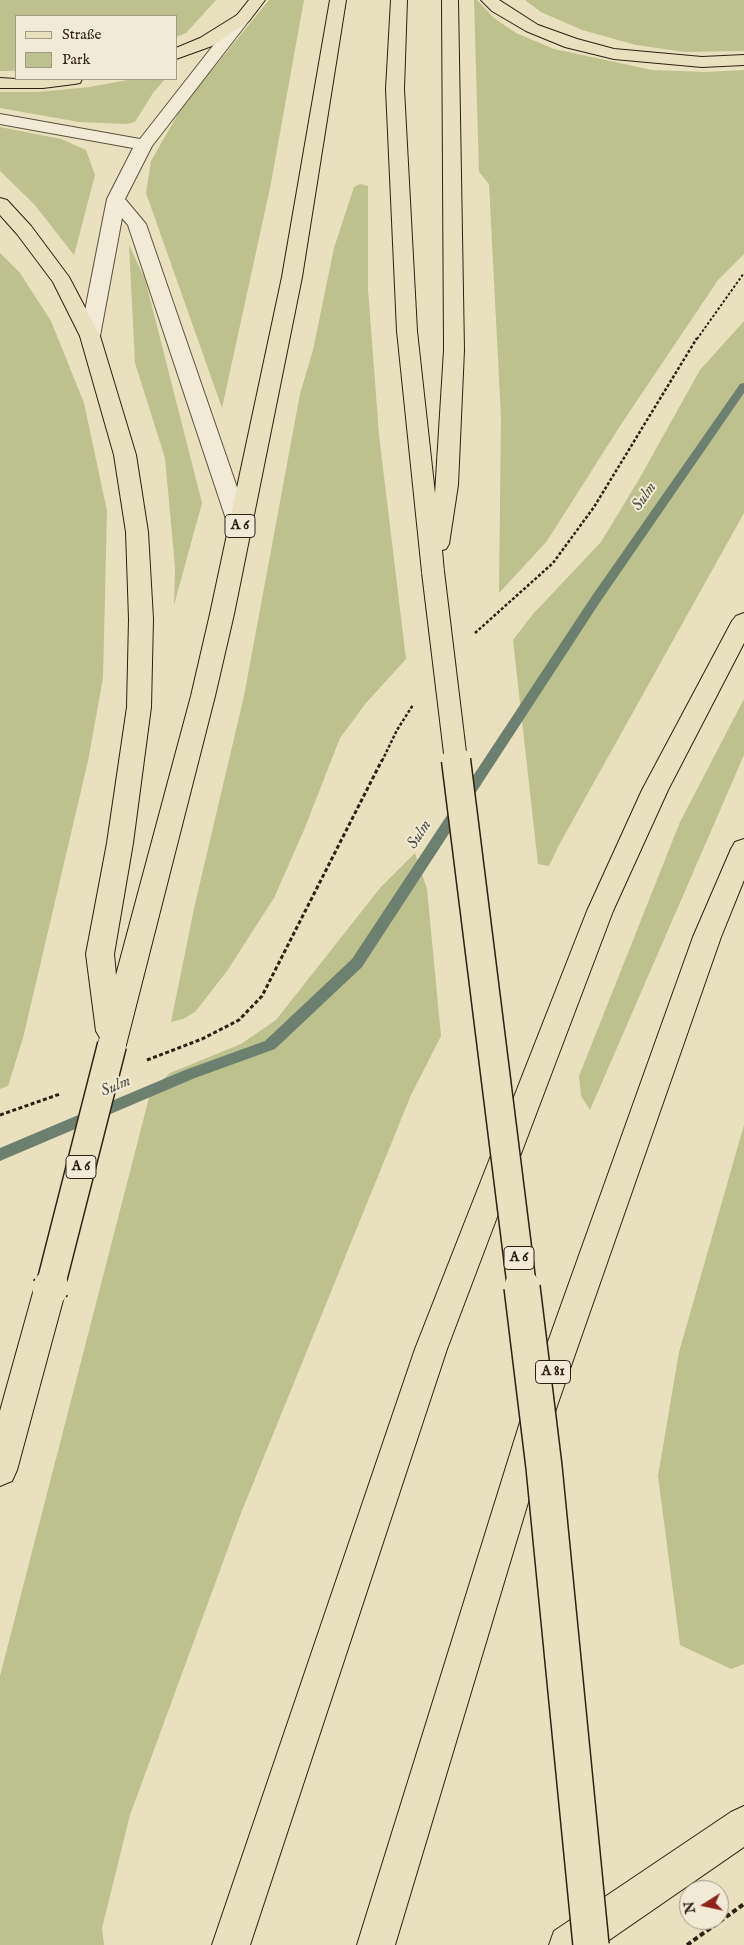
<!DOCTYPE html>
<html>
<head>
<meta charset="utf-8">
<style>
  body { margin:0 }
  #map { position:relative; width:744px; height:1945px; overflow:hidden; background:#e9e0be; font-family:"IM FELL English",serif }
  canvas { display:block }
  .legend { position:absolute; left:15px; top:15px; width:162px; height:65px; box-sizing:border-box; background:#f1ebd5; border:1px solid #a39a87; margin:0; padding:6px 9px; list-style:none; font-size:15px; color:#2d2112 }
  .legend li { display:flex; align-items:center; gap:10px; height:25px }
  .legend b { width:25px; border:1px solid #a39a87 }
  .north { position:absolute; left:679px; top:1880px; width:50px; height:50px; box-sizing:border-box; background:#f1ebd5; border:1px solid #a39a87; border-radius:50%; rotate:260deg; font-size:14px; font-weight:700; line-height:20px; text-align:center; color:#2d2112 }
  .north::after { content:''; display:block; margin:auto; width:18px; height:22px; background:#8f2418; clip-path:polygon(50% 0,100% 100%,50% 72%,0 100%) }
</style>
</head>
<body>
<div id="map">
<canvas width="744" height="1945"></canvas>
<ul class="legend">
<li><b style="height:6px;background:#e9e0be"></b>Straße</li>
<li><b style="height:14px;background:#bcc18d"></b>Park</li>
</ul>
<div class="north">N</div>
</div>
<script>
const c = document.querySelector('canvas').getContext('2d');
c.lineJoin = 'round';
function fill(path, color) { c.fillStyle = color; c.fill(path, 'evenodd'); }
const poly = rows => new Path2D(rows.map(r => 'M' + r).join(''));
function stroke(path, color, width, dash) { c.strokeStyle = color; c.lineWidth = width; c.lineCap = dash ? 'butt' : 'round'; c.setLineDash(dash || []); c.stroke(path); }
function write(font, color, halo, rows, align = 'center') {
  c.font = font + ' "IM FELL English",serif'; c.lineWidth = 4; c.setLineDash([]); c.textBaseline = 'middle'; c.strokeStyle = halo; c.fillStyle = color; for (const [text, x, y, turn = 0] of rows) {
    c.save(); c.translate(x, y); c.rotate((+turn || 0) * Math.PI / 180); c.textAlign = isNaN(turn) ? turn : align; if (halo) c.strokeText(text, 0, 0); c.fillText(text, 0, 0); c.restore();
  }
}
const green = poly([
  [0,0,216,0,186,33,176,37,176,16,16,16,16,71,0,71],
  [269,0,304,0,270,188,222,408,146,193,151,161,182,107],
  [474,0,477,0,494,18,516,33,554,49,652,70,705,72,744,70,744,254,718,280,620,426,547,541,499,593,501,417,489,184,479,172],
  [525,0,744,0,744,51,684,52,636,45,582,30,541,12],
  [133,79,165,79,153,93,135,122,127,124,79,122,0,108,0,92,38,92,90,87],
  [0,127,61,139,86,150,95,175,74,255,34,204,0,171],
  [360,184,368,186,368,289,379,435,406,659,366,703,340,738,304,830,274,898,227,971,195,1012,183,1019,171,1022,195,904,244,696,300,394,313,350,334,248,354,187],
  [129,245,145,279,202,503,174,605,175,567,165,458,135,363],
  [0,253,20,273,51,321,84,403,107,511,103,678,88,761,23,1038,8,1086,0,1089],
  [744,321,744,513,559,845,549,866,538,864,513,640,533,614,601,542,638,481,700,370],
  [744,699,744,755,590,1110,581,1096,579,1076,680,822],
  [415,853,427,889,441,1036,411,1095,241,1513,130,1815,102,1928,104,1945,0,1945,0,1676,151,1090,170,1073,241,1044,276,1020,380,888],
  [744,1125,744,1664,731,1669,680,1645,658,1476,679,1352]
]);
const stream = poly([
  [744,383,744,393,600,602,362,967,275,1049,195,1078,0,1161,0,1148,185,1070,265,1041,352,959,592,596,740,384,744,383]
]);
const pathFar3 = poly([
  [697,339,744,273]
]);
const pathFar2 = poly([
  [475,633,553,563,594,507,697,338],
  [382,761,397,730,413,705]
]);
const pathFar1 = poly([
  [147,1060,202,1039,239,1020,262,996,382,760],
  [0,1115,60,1094]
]);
const path = poly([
  [687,1945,744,1904]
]);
const minor = poly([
  [243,13,249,15,251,18,152,146,125,199,146,224,251,528,248,533,240,535,232,533,229,528,128,225,122,218,100,336,97,340,90,342,83,340,80,336,107,199,133,148,0,124,0,114,140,139,237,15,243,13]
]);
const major = poly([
  [744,1806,744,1847,602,1945,549,1945,554,1931,731,1812,744,1806]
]);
const highway = poly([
  [249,0,265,0,249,21,212,46,176,59,176,48,200,38,237,15,249,0],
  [330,0,346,0,302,277,234,614,215,696,126,1045,122,1053,112,1056,102,1053,98,1045,100,1038,96,1031,86,954,107,843,127,707,129,619,126,532,114,455,80,336,53,282,17,234,0,215,0,198,7,200,31,226,69,277,100,336,136,455,148,532,153,619,151,707,133,843,114,954,116,975,191,696,210,614,282,277,330,0],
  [391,0,407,0,404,89,417,331,435,494,444,350,442,0,458,0,464,350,458,485,449,544,446,549,442,550,444,572,441,577,433,579,425,577,422,572,397,331,386,89,391,0],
  [481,0,499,0,538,25,577,39,614,49,702,57,744,55,744,65,702,67,614,59,565,47,526,31,492,11,481,0],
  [0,78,16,79,82,79,80,83,74,84,43,88,0,88,0,78],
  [744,613,744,643,668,790,613,911,447,1349,250,1945,212,1945,415,1349,587,911,642,790,732,621,736,616,744,613],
  [744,839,744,880,721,937,557,1406,395,1945,357,1945,525,1406,693,937,731,849,735,842,744,839],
  [50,1275,61,1279,66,1289,17,1470,12,1481,0,1486,0,1411,34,1289,39,1279,50,1275]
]);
const highwayBridgeFar2 = poly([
  [433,572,456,761]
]);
const highwayBridgeFar1 = poly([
  [456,760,522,1288],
  [50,1288,112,1045]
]);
const highwayBridge = poly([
  [522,1287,544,1467,591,1945],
  [50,1289,51,1287]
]);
const shields = [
  [240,526,30],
  [81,1167,30],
  [519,1258,30],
  [553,1372,35]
];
const shieldNames = [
  ["A 6",240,526],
  ["A 6",81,1167],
  ["A 6",519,1258],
  ["A 81",553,1372]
];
const waterNames = [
  ["Sulm",645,497,-55],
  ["Sulm",420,835,-57],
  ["Sulm",116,1087,-23]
];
fill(green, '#bcc18d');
fill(stream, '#6d7f6f');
stroke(minor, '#5c513d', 2);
stroke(major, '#2d2112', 2);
stroke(highway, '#2d2112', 2);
stroke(pathFar3, '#2d2112', 2, [2.5, 2]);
stroke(pathFar2, '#2d2112', 2.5, [3, 2]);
stroke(pathFar1, '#2d2112', 3, [4, 2.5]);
stroke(path, '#2d2112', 4, [5, 3]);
fill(minor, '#f1ebd5');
fill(major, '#e9e0be');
fill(highway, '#e9e0be');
stroke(highwayBridgeFar2, '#2d2112', 24, []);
stroke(highwayBridgeFar1, '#2d2112', 31, []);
stroke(highwayBridge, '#2d2112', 38, []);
stroke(highwayBridgeFar2, '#e9e0be', 22);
stroke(highwayBridgeFar1, '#e9e0be', 28);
stroke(highwayBridge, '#e9e0be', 35);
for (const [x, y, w] of shields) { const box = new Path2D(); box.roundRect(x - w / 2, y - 11.5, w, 23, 4); c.fillStyle = '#f1ebd5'; c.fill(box); stroke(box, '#2d2112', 1); }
write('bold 14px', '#2d2112', null, shieldNames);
write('italic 16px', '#4d5040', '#f1ebd5', waterNames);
</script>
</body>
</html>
